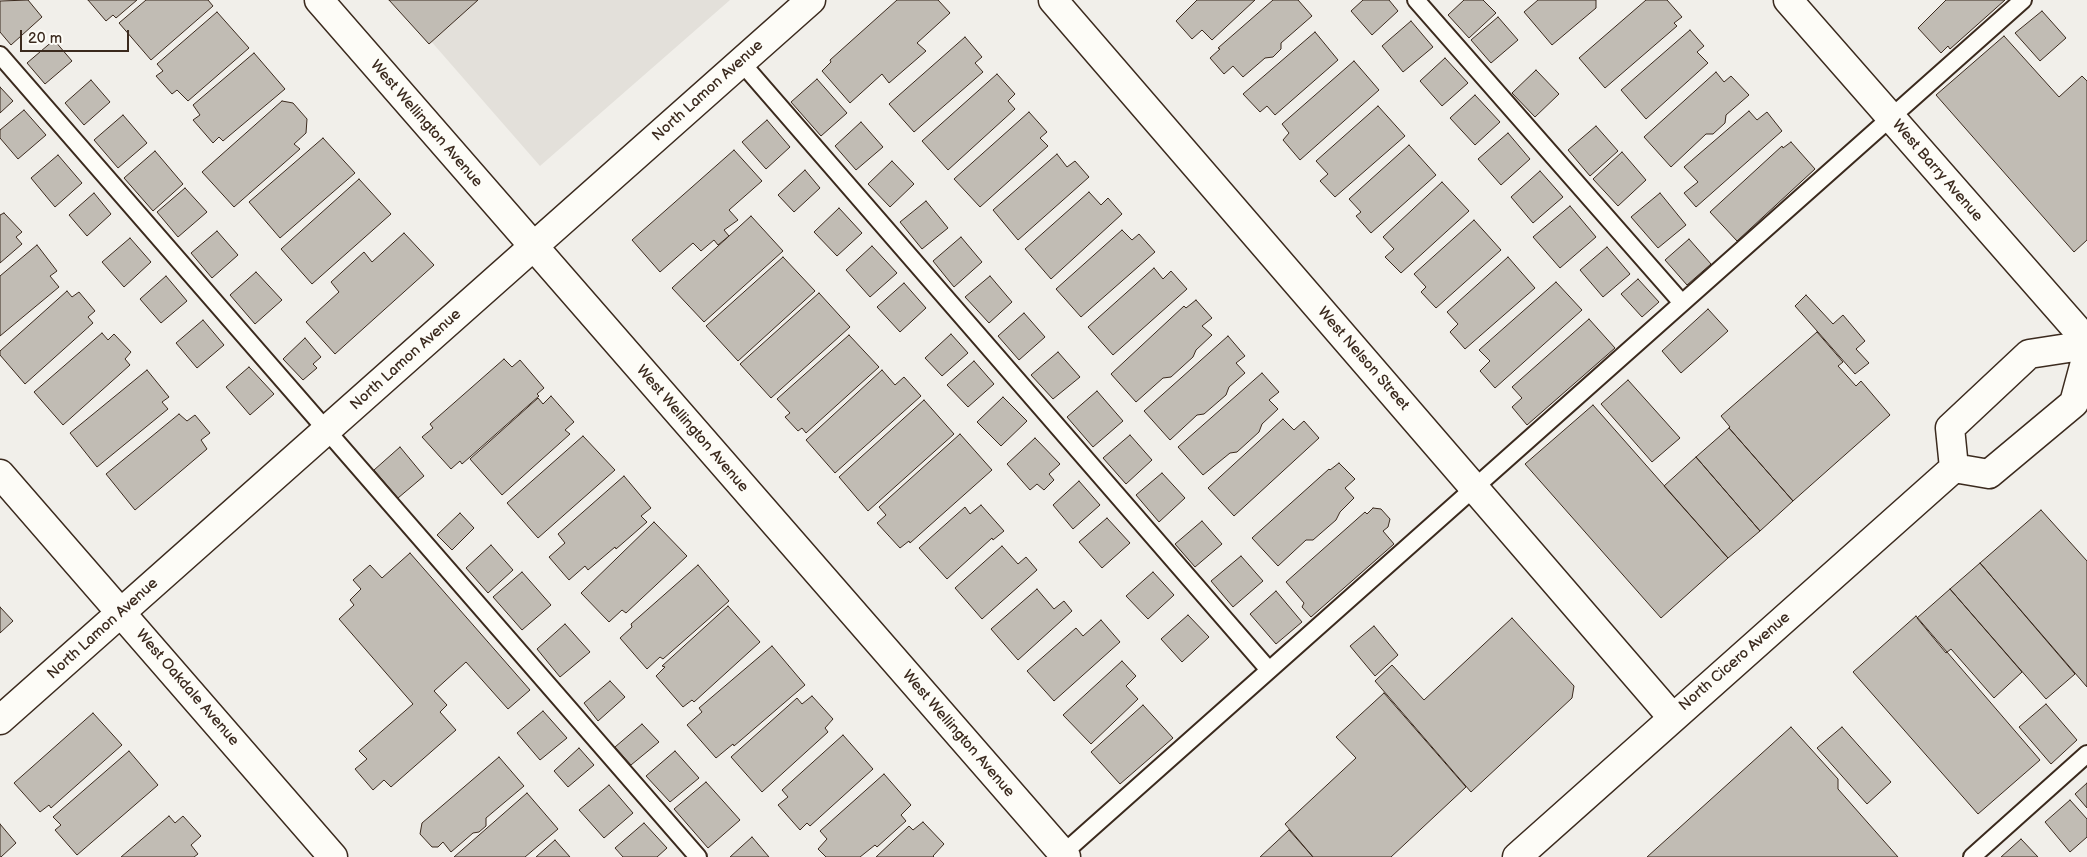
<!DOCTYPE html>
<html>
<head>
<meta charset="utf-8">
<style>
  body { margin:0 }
  #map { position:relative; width:2087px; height:857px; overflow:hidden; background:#f1efea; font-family:"Balsamiq Sans",sans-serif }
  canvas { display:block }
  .scale { position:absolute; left:20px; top:30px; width:109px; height:22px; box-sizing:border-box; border:2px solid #3b2a1e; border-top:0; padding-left:6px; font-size:15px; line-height:18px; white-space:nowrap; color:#3b2a1e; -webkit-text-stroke:4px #fdfcf7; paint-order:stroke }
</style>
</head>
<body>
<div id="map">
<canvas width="2087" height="857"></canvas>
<div class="scale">20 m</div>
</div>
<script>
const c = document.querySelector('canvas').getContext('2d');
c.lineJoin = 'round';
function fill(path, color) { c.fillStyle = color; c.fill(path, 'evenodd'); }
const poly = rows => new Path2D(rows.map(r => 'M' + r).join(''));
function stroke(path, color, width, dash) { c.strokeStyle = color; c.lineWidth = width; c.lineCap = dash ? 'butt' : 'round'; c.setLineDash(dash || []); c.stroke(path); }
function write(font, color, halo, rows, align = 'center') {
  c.font = font + ' "Balsamiq Sans",sans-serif'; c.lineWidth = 4; c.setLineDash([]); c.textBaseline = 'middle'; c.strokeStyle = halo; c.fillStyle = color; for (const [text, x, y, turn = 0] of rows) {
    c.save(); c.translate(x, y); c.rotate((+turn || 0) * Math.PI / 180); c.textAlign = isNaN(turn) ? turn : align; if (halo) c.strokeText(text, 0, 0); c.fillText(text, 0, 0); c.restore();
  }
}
const built = poly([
  [395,0,730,0,540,166]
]);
const building = poly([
  [28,0,42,17,11,45,0,32,0,1,28,0],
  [88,0,137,0,116,18,113,15,106,21,88,0],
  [146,0,208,0,213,6,151,60,119,23,146,0],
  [389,0,478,0,429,44,389,0],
  [897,0,938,0,950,13,917,43,926,51,889,83,882,74,850,103,822,71,831,62,830,60,897,0],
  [1197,0,1255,0,1212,40,1202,30,1192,39,1176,21,1197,0],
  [1273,0,1298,0,1312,16,1281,43,1281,49,1273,57,1265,58,1243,77,1233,66,1224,74,1210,58,1220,49,1218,48,1273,0],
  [1363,0,1389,0,1398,11,1372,35,1351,11,1363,0],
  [1464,0,1483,0,1496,13,1469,38,1448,15,1464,0],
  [1538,0,1596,0,1596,8,1552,45,1524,12,1538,0],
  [1646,0,1667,0,1682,17,1674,23,1677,26,1605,88,1579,58,1646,0],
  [1946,0,2005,0,1950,49,1948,46,1941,53,1918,28,1946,0],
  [2042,11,2066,38,2040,61,2015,33,2042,11],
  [217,12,249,48,188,101,177,90,172,94,156,76,163,71,157,64,217,12],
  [1498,17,1518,40,1491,63,1471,40,1498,17],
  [1411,21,1433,47,1403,72,1382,46,1411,21],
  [1690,30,1704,46,1697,52,1708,63,1646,119,1621,90,1690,30],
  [1315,32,1338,60,1275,115,1267,106,1260,112,1243,94,1315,32],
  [2004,36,2059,97,2082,76,2087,81,2087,240,2074,252,1936,95,2004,36],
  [965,37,982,57,975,63,983,72,914,132,889,104,965,37],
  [54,40,72,61,45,84,27,63,54,40],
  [254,53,285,89,223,141,219,137,213,143,193,120,200,115,193,105,254,53],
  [1445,58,1468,83,1442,106,1420,81,1445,58],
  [1354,61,1379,90,1300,160,1283,140,1289,133,1282,124,1354,61],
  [1536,70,1559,94,1535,117,1512,93,1536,70],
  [1716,72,1724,82,1731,76,1749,95,1726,115,1725,123,1713,134,1706,134,1671,167,1644,137,1716,72],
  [997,74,1015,94,1008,101,1015,109,948,170,922,141,997,74],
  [817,79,847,113,821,136,791,102,817,79],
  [91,80,110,102,84,125,65,103,91,80],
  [0,87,13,101,0,113,0,87],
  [1475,95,1500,122,1475,145,1450,118,1475,95],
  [282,101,293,103,307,119,306,133,294,144,300,149,234,207,202,172,282,101],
  [1378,106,1405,136,1335,197,1320,181,1328,174,1316,161,1378,106],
  [24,110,46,135,18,159,0,138,0,130,24,110],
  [1749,111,1757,120,1767,112,1782,131,1696,207,1684,193,1698,182,1684,167,1749,111],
  [1029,112,1047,132,1040,138,1048,146,980,207,954,179,1029,112],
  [123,115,147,143,118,168,94,140,123,115],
  [767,120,790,147,766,169,742,142,767,120],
  [861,122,883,147,856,170,835,146,861,122],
  [1596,126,1618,151,1590,176,1568,150,1596,126],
  [1508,133,1530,159,1501,185,1478,159,1508,133],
  [323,138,355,173,280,238,249,202,323,138],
  [1791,142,1815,169,1737,241,1710,212,1782,146,1783,148,1791,142],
  [1409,145,1436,175,1371,233,1356,216,1361,212,1349,199,1409,145],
  [734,150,762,181,729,210,738,220,724,230,729,236,718,245,714,240,701,251,693,243,660,272,632,240,734,150],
  [155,151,183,184,153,211,124,178,155,151],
  [1622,152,1646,180,1618,206,1593,179,1622,152],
  [1057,154,1067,167,1075,161,1089,177,1018,240,993,210,1057,154],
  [58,155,82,183,55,207,31,178,58,155],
  [892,161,914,184,890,207,868,184,892,161],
  [805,170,820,188,794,212,778,195,805,170],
  [1540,171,1563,197,1533,223,1511,197,1540,171],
  [359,179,391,214,312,284,281,249,359,179],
  [1442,182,1469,211,1401,273,1385,257,1394,249,1383,237,1442,182],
  [185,188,207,212,178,237,157,212,185,188],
  [1089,192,1101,205,1108,198,1122,214,1051,279,1025,249,1089,192],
  [94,193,111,214,87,236,69,215,94,193],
  [1660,193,1686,225,1658,248,1631,217,1660,193],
  [926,201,948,228,922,249,900,222,926,201],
  [1570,206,1596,237,1560,268,1533,237,1570,206],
  [839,208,862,233,837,256,814,232,839,208],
  [4,213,22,232,16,237,22,244,0,263,0,215,4,213],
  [751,216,783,251,704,322,672,288,751,216],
  [1474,220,1501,250,1436,308,1421,292,1426,287,1414,274,1474,220],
  [1122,230,1132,240,1139,234,1155,252,1081,317,1056,289,1122,230],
  [217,231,238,255,212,278,191,253,217,231],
  [404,233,434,265,335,354,306,322,339,292,331,282,364,252,372,262,404,233],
  [961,237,982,262,954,287,933,261,961,237],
  [130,238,151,262,124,287,102,262,130,238],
  [1689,239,1711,264,1687,285,1665,260,1689,239],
  [37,245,57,271,50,276,59,287,0,336,0,276,37,245],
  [872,246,897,273,870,297,846,270,872,246],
  [1607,247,1630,274,1603,297,1580,270,1607,247],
  [783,257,815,291,738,361,706,326,783,257],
  [1508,257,1535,288,1465,349,1450,332,1458,324,1447,312,1508,257],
  [1154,268,1163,279,1171,271,1187,289,1113,355,1088,327,1154,268],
  [256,272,282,300,255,324,230,295,256,272],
  [166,276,187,301,161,323,140,299,166,276],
  [990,276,1012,302,989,323,965,297,990,276],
  [1638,279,1659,302,1642,317,1621,294,1638,279],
  [1556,282,1582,310,1495,388,1480,371,1490,361,1479,350,1556,282],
  [904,283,926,308,900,332,877,307,904,283],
  [67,291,72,297,79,292,95,311,88,317,93,323,25,384,0,355,0,351,67,291],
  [819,293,850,327,771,398,740,364,819,293],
  [1806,295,1833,324,1843,315,1865,341,1856,349,1869,363,1855,374,1795,306,1806,295],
  [1196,300,1212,318,1202,326,1212,335,1196,350,1193,357,1171,377,1163,378,1136,402,1111,374,1184,306,1186,308,1196,300],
  [1708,309,1728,331,1681,373,1662,351,1708,309],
  [1024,313,1045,337,1019,360,998,336,1024,313],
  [1589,319,1615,348,1527,425,1512,407,1522,398,1512,387,1589,319],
  [203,320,224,345,197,368,176,343,203,320],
  [1817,332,1843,362,1838,366,1856,386,1861,381,1890,415,1793,501,1729,428,1730,427,1721,416,1817,332],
  [102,333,108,340,114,334,131,352,125,359,130,365,63,425,34,392,102,333],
  [951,334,968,353,942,376,925,358,951,334],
  [849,335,879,367,806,433,802,428,798,431,785,417,790,413,777,399,849,335],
  [1228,336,1245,356,1236,363,1245,373,1229,387,1226,395,1204,414,1197,415,1170,440,1144,411,1228,336],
  [305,338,321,357,313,364,317,368,303,380,283,359,305,338],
  [1058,352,1080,377,1053,399,1031,375,1058,352],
  [504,359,512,367,520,360,544,388,537,394,539,396,462,464,460,461,451,469,422,437,433,428,430,424,504,359],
  [974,361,994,384,968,407,947,385,974,361],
  [249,367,274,394,250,415,226,387,249,367],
  [147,370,169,397,162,402,168,409,97,467,70,433,147,370],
  [882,370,895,385,904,377,921,396,835,473,806,440,882,370],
  [1262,373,1279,392,1269,400,1278,409,1262,424,1259,432,1237,452,1230,453,1203,475,1178,447,1262,373],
  [1628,380,1680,438,1652,462,1601,404,1628,380],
  [1097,391,1123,421,1093,447,1067,417,1097,391],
  [551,396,574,422,565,430,570,434,502,495,470,459,538,398,543,404,551,396],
  [1003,397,1027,421,1001,446,977,422,1003,397],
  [924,400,954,434,868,511,839,477,924,400],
  [1593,405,1728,558,1661,618,1525,464,1593,405],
  [179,414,187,421,195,415,210,433,201,440,207,449,135,510,106,474,179,414],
  [1283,419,1294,430,1304,421,1319,438,1234,516,1208,488,1283,419],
  [1729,428,1793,501,1760,531,1696,457,1729,428],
  [960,434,992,470,910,543,909,541,900,548,877,523,886,515,879,507,960,434],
  [1130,435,1152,460,1126,484,1103,458,1130,435],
  [583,436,615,470,538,538,507,503,583,436],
  [1035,438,1060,464,1049,474,1054,480,1044,490,1037,484,1030,490,1007,464,1035,438],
  [400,447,424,476,398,498,374,470,400,447],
  [1696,457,1760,531,1728,558,1664,486,1696,457],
  [1339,463,1355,479,1345,488,1354,498,1340,512,1336,520,1313,540,1306,540,1278,566,1252,538,1329,469,1330,470,1339,463],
  [1162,473,1185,498,1159,522,1136,495,1162,473],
  [624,476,651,508,641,516,647,522,616,549,615,547,588,570,585,566,569,580,549,557,565,543,558,534,624,476],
  [1079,481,1100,505,1073,529,1053,505,1079,481],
  [981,505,1004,531,993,540,992,538,947,579,919,548,965,507,970,514,981,505],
  [1373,508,1381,509,1390,519,1388,527,1383,531,1394,544,1311,617,1302,607,1304,603,1286,582,1365,512,1367,514,1373,508],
  [2041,510,2087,561,2087,687,1980,563,2041,510],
  [460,513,474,528,452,550,437,535,460,513],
  [1107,518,1130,543,1102,568,1079,542,1107,518],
  [1202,521,1222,544,1195,567,1175,544,1202,521],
  [654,522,687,556,626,613,622,610,609,622,581,593,654,522],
  [491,545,513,570,488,593,466,568,491,545],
  [1002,546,1018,564,1026,557,1037,570,982,619,955,588,1002,546],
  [410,553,530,690,508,709,466,662,434,691,447,705,440,712,456,730,391,787,384,780,373,790,355,769,367,759,359,751,413,704,339,619,354,605,350,600,361,589,353,580,370,565,382,578,410,553],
  [1241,556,1263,581,1233,607,1211,581,1241,556],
  [1980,563,2075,674,2046,699,1950,589,1980,563],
  [698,565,729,601,663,659,660,657,647,669,620,638,632,627,631,624,698,565],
  [522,572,551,605,522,630,493,597,522,572],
  [1153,572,1174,595,1148,619,1126,596,1153,572],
  [1037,589,1054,609,1064,601,1072,611,1018,660,991,629,1037,589],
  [1950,589,2022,672,1994,698,1951,649,1946,653,1917,618,1950,589],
  [1276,591,1302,622,1276,644,1250,614,1276,591],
  [728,606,760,642,694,702,692,700,683,707,656,676,665,667,662,666,728,606],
  [0,607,13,621,0,633,0,607],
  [1188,615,1209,637,1182,662,1161,639,1188,615],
  [1916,616,2040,760,1978,814,1853,672,1916,616],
  [1512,618,1574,686,1572,698,1471,792,1375,681,1392,665,1424,700,1512,618],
  [1101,620,1120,642,1054,701,1027,671,1076,628,1083,636,1101,620],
  [565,624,590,652,560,677,537,649,565,624],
  [1374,626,1398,655,1375,676,1350,646,1374,626],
  [772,646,805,685,734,746,733,744,716,758,687,725,702,712,699,708,772,646],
  [1122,661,1136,676,1126,686,1138,699,1091,744,1063,715,1122,661],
  [610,681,625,697,598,721,584,703,610,681],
  [1384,693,1466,787,1391,857,1313,857,1285,824,1356,758,1336,737,1384,693],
  [812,696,833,719,825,728,828,732,762,792,731,757,797,698,802,704,812,696],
  [2046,704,2077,740,2051,764,2019,727,2046,704],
  [1143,705,1173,738,1120,784,1091,752,1143,705],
  [543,711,567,738,540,760,517,733,543,711],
  [93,713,122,745,51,808,49,805,40,812,14,783,93,713],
  [642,724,659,742,631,765,615,747,642,724],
  [1791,727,1838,779,1838,789,1898,857,1647,857,1791,727],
  [1842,727,1891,782,1867,804,1817,748,1842,727],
  [843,735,873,769,810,826,807,823,800,830,778,805,788,797,782,790,843,735],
  [579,748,594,765,568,787,554,771,579,748],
  [129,751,158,785,77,855,55,830,61,825,53,817,129,751],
  [675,751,699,778,670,802,646,776,675,751],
  [499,757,524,786,486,818,486,826,479,832,473,833,451,852,443,842,438,847,432,847,420,834,422,823,499,757],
  [884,774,911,805,901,815,906,821,877,847,875,845,860,857,826,857,818,849,827,839,820,831,884,774],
  [706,782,740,820,708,848,674,809,706,782],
  [2087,783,2087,808,2075,794,2087,783],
  [609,785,633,813,604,838,579,810,609,785],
  [527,793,558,829,525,857,454,857,527,793],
  [2070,800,2087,819,2087,837,2070,852,2045,822,2070,800],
  [169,816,175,823,183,816,201,836,191,845,198,854,194,857,121,857,169,816],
  [923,822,944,844,933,856,934,857,876,857,909,826,913,830,923,822],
  [644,823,667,848,657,857,623,857,615,848,644,823],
  [0,824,16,843,1,857,0,857,0,824],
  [1289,830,1313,857,1260,857,1289,830],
  [752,837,769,857,730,857,752,837],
  [2021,839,2038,857,2001,857,2021,839],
  [555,840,570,857,536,857,555,840]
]);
const lane = poly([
  [1416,0,1682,303],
  [0,55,698,857],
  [741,62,1269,670],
  [1059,857,2023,0],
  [1972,857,2087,754]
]);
const street = poly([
  [319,0,1066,857],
  [1053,0,1672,717],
  [1788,0,2087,341],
  [0,474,333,857],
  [0,720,811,0]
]);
const primary = poly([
  [1954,468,1950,428,2029,354,2087,345],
  [1954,468,1989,474,2074,403,2087,355],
  [1517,857,1954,468]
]);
const streetNames = [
  ["North Lamon Avenue",708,91,-42],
  ["West Wellington Avenue",426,124,49],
  ["West Barry Avenue",1937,171,49],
  ["West Nelson Street",1363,359,49],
  ["North Lamon Avenue",406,360,-42],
  ["West Wellington Avenue",692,429,49],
  ["North Lamon Avenue",103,629,-42],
  ["North Cicero Avenue",1735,662,-41],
  ["West Oakdale Avenue",187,688,49],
  ["West Wellington Avenue",958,734,49]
];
fill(built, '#e3e0da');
fill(building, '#c1bcb4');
stroke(building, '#3b2a1e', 1);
stroke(lane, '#3b2a1e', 20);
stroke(street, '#3b2a1e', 31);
stroke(primary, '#3b2a1e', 31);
stroke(lane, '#fdfcf7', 16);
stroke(street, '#fdfcf7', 28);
stroke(primary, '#fdfcf7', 28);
write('15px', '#3b2a1e', '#fdfcf7', streetNames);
</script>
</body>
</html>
